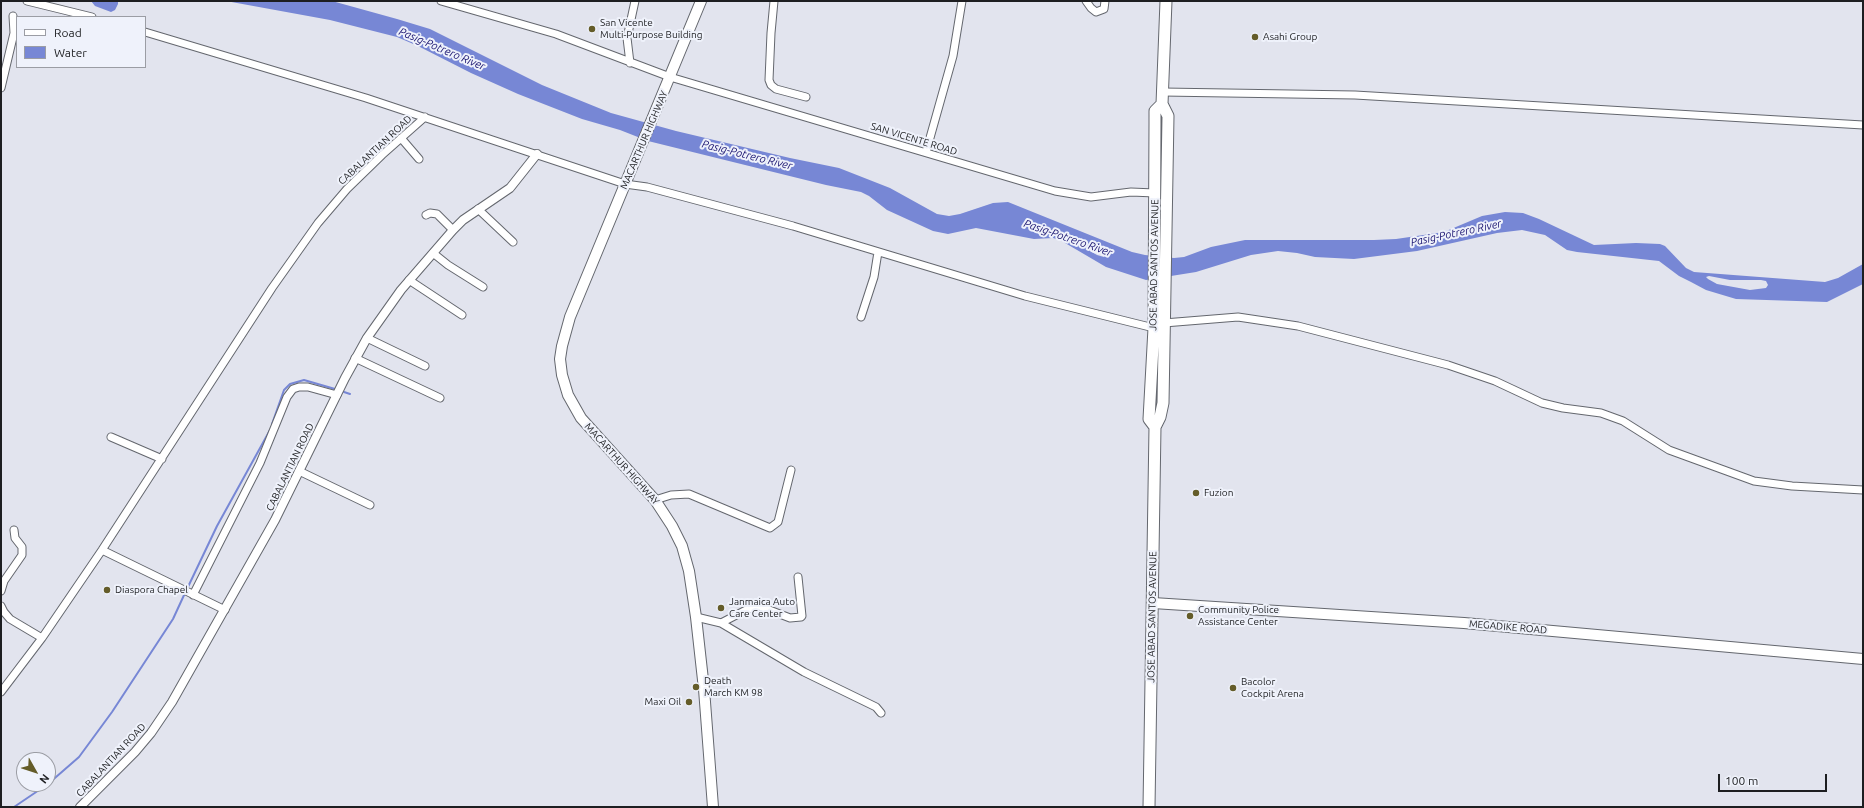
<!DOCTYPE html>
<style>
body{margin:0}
#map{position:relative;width:1864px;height:808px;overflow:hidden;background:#e2e4ee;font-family:Ubuntu,sans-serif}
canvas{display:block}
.frame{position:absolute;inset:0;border:2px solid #1d1e21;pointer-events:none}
.legend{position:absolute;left:16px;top:16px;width:130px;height:52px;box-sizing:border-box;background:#eff2fb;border:1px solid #9b9da4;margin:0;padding:5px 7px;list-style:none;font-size:12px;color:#1d1e21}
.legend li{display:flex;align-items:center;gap:8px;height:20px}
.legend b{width:20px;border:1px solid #9b9da4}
.north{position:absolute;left:16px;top:752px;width:40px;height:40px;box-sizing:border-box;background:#eff2fb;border:1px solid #9b9da4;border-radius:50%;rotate:129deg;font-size:11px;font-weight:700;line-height:16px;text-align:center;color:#1d1e21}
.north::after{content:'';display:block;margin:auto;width:14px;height:18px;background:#645c29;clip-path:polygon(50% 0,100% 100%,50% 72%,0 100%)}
.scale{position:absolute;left:1718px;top:774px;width:109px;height:18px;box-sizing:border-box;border:2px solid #1d1e21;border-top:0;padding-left:5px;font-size:12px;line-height:14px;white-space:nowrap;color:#1d1e21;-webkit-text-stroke:3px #eff2fb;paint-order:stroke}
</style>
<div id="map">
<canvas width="1864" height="808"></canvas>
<div class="frame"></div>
<ul class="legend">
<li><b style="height:5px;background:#fff"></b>Road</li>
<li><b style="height:11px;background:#7787d5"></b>Water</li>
</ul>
<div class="north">N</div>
<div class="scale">100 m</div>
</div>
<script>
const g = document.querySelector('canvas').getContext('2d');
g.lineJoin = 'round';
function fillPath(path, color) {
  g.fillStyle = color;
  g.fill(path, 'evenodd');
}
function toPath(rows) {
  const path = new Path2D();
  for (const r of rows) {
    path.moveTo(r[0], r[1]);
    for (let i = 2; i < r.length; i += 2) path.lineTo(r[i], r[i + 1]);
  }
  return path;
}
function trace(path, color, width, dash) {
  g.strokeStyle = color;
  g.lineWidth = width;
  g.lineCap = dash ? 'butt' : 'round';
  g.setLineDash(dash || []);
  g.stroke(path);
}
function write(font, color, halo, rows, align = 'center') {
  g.font = font + ' Ubuntu,sans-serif';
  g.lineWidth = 4;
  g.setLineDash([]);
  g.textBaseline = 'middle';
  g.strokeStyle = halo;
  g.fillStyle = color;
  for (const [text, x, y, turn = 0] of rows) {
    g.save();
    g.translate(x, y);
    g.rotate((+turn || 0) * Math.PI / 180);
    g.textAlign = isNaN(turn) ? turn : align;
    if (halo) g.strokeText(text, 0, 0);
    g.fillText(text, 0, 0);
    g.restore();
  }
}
fillPath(toPath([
 [91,1,118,1,118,4,115,10,111,12,95,6],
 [226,1,332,1,397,19,430,29,542,85,611,113,676,131,790,158,839,168,890,188,937,214,949,216,960,214,993,203,1008,202,1132,252,1145,255,1174,258,1184,257,1211,247,1245,240,1374,240,1396,239,1444,232,1482,216,1505,212,1523,213,1539,219,1594,245,1636,243,1660,244,1665,246,1686,268,1694,272,1825,282,1838,278,1863,264,1863,284,1827,302,1736,299,1706,290,1691,282,1679,276,1659,261,1577,252,1567,250,1545,235,1522,230,1497,233,1417,251,1354,259,1315,257,1297,253,1278,251,1251,255,1196,272,1146,280,1106,267,1060,240,1053,238,1034,239,976,228,948,234,933,231,887,210,869,196,861,192,826,185,648,141,620,130,582,119,518,94,471,73,418,46,397,37,330,20],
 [1090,248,1101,251,1105,255,1104,257,1097,255,1090,251],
 [1709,276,1730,280,1761,280,1766,281,1768,285,1766,288,1750,290,1717,284,1708,279,1706,277]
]), '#7787d5');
trace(toPath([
 [344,392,350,394],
 [272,424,284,390,290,384,304,380,335,389],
 [187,589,217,526,270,430],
 [48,784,79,757,112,712,173,619,185,593],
 [14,807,48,784]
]), '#7787d5', 2);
const minor = toPath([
 [27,1,92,17],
 [441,1,556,34,670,77,1055,191,1091,197,1131,192,1155,193],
 [774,1,771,33,769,80,771,85,776,89,806,97],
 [1086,1,1091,8,1096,12,1104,9,1105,1],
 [145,32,366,98,625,184,647,187,793,226,1025,296,1154,328],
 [630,63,627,38,635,1],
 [1,88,14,33,13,16],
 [1163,92,1355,95,1863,125],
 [401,138,419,159],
 [926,152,953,56,962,1],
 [478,209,513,242],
 [426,215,430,213,437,214,453,230],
 [433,253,448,265,483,287],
 [409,280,462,315],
 [861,317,874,277,878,252],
 [1164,323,1238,317,1298,326,1448,365,1495,381,1542,403,1563,408,1601,413,1623,421,1669,450,1754,481,1792,486,1863,490],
 [367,338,425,366],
 [355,358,440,398],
 [111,437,162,459],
 [299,471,370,505],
 [655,500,671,495,689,494,770,528,778,522,791,470],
 [102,550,225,610],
 [1,591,4,581,22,555,22,547,15,538,14,530],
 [193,595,260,463,287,397,293,389,299,387,308,387,337,395],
 [1,606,4,612,10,619,42,638],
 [696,617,721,623,804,672,876,707,881,713],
 [721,623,746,610,759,606,790,618,801,617,802,616,798,577],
 [1,692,42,638,102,550,272,288,318,223,347,189,382,155,425,117]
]);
const tertiary = toPath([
 [80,807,135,752,151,733,172,702,275,520,345,378,367,338,401,290,453,230,463,220,510,188,537,154]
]);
const secondary = toPath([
 [701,1,570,317,562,346,560,359,562,375,568,395,581,418,655,500,672,526,682,546,689,571,696,617,704,689,713,807],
 [1153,603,1464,623,1863,659]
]);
const trunk = toPath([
 [1155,427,1149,419,1154,328,1155,123,1155,111,1162,104],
 [1149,807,1155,427,1160,417,1163,403,1168,116,1162,104,1166,1]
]);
trace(minor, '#64676e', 9);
trace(tertiary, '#64676e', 10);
trace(secondary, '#64676e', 12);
trace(trunk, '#64676e', 13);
trace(minor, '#fff', 7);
trace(tertiary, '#fff', 8);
trace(secondary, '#fff', 10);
trace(trunk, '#fff', 11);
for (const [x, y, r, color] of [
 [592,29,4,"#645c29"],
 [1255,37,4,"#645c29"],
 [1196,493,4,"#645c29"],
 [107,590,4,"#645c29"],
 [721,608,4,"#645c29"],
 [1190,616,4,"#645c29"],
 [696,687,4,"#645c29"],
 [1233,688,4,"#645c29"],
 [689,702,4,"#645c29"]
]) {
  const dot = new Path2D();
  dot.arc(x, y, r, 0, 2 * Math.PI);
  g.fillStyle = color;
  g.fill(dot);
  trace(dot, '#eff2fb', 1.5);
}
write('10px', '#1d1e21', '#eff2fb', [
 ["San Vicente",600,23],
 ["Multi-Purpose Building",600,35],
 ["Asahi Group",1263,37],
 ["Fuzion",1204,493],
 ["Diaspora Chapel",115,590],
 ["Janmaica Auto",729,602],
 ["Care Center",729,614],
 ["Community Police",1198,610],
 ["Assistance Center",1198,622],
 ["Death",704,681],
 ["March KM 98",704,693],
 ["Bacolor",1241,682],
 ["Cockpit Arena",1241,694],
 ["Maxi Oil",681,702,"right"]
], 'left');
write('10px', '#1d1e21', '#eff2fb', [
 ["SAN VICENTE ROAD",914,139,17],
 ["MACARTHUR HIGHWAY",644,140,-67],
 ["CABALANTIAN ROAD",375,150,-43],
 ["JOSE ABAD SANTOS AVENUE",1154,265,-89],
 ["MACARTHUR HIGHWAY",622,464,48],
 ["CABALANTIAN ROAD",290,467,-64],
 ["JOSE ABAD SANTOS AVENUE",1152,617,-89],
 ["MEGADIKE ROAD",1508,627,5],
 ["CABALANTIAN ROAD",111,760,-47]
]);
write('italic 11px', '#1b1571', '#eff2fb', [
 ["Pasig-Potrero River",442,49,23],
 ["Pasig-Potrero River",747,155,14],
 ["Pasig-Potrero River",1456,233,-12],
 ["Pasig-Potrero River",1068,238,19]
]);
</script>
